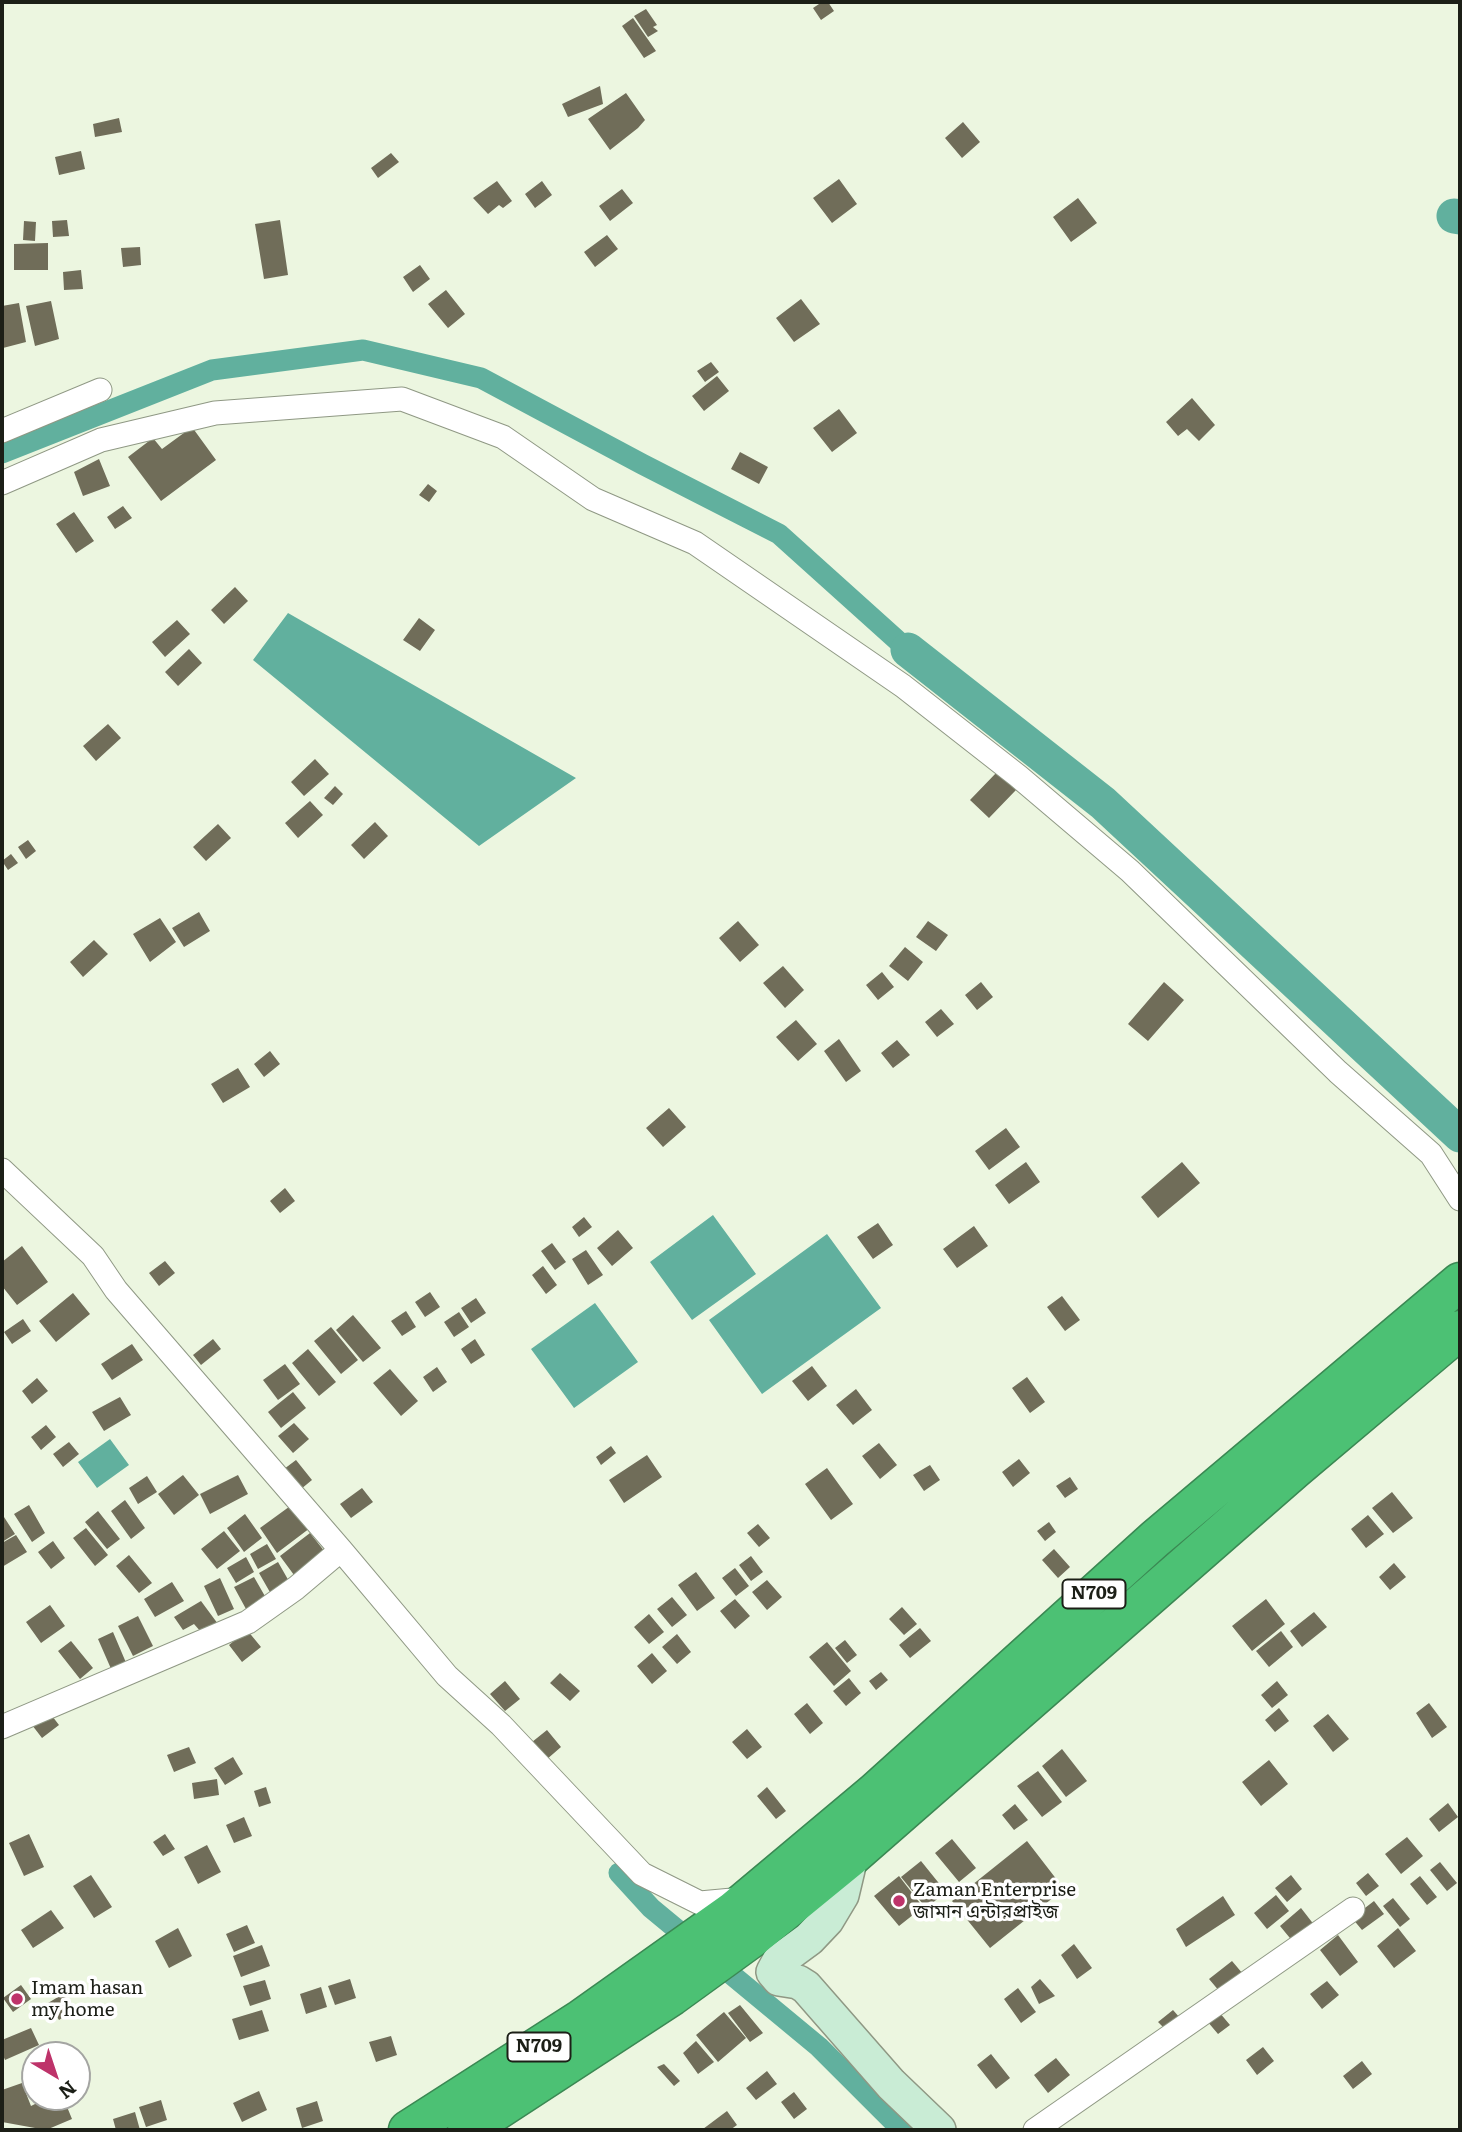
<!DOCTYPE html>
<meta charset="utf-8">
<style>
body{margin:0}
#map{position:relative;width:1462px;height:2132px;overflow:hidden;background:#ecf6e0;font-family:Literata,serif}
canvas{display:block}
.frame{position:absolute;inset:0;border:4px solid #1c1f17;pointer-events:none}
.north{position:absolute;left:21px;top:2041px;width:70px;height:70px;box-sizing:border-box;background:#fff;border:2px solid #a4a5a2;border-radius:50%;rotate:141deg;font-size:19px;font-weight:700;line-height:28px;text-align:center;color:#1c1f17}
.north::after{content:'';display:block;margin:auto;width:24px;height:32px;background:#be336a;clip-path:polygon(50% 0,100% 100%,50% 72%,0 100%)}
</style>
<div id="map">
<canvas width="1462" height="2132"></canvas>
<div class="frame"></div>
<div class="north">N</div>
</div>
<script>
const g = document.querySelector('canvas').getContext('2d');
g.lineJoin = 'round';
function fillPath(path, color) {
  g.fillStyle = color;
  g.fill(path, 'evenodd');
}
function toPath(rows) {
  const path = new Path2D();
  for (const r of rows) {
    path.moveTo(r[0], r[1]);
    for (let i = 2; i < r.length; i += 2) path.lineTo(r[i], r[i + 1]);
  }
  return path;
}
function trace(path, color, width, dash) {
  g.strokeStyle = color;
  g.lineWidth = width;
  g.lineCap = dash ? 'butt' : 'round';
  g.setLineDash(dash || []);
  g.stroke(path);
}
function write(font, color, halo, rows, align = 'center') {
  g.font = font + ' Literata,"Noto Sans Bengali",serif';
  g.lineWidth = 7;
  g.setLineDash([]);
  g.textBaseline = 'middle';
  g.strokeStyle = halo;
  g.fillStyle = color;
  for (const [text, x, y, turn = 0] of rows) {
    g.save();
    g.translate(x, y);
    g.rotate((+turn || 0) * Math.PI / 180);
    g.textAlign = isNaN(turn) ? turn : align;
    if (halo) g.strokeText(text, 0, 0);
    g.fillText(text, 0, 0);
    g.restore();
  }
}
fillPath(toPath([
 [288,613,576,778,479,846,253,660],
 [713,1215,756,1274,692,1320,650,1262],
 [827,1234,881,1308,762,1394,709,1320],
 [595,1303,638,1362,574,1408,531,1349],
 [110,1439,129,1465,97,1488,78,1462]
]), '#61b09e');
trace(toPath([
 [2,453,212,370,363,350,481,378,642,464,779,534,908,650],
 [619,1873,651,1908,819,2047,902,2130]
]), '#61b09e', 21);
trace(toPath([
 [1454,216,1460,217],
 [908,650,1103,803,1460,1135]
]), '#61b09e', 35);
fillPath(toPath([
 [822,2,828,2,834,11,821,20,813,8],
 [646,9,657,25,653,27,658,31,648,37,634,16],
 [633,18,656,51,644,58,622,26],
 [600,86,603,104,568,117,562,104],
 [626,93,645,120,638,128,610,150,588,119],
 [119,118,122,132,95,137,93,124],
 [963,122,980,142,962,158,945,138],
 [81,151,85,169,59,175,55,157],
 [391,153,399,162,378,178,371,168],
 [839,179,857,204,832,223,813,198],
 [497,181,512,201,503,208,499,205,488,214,473,198],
 [542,181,552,195,535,208,525,194],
 [622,189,633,203,610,221,599,206],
 [1078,198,1097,223,1071,242,1053,217],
 [67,220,69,236,53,237,52,221],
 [280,220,288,275,264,279,255,224],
 [24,221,36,222,35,241,23,240],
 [607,235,618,249,595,267,584,252],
 [48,243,48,270,14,270,14,244],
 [140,247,141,265,123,267,121,248],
 [420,265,430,279,413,292,403,277],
 [81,270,83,289,64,290,63,272],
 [446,290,465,314,448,328,428,304],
 [801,299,820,324,794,342,776,318],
 [51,301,59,339,35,346,26,306],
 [19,303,26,342,3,348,2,306],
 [711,362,719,372,705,382,697,371],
 [717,376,729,391,704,411,692,396],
 [1192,398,1215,425,1199,441,1187,429,1178,436,1166,422],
 [839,409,857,433,832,452,813,428],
 [192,427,216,460,161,501,128,457,153,438,162,449],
 [740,452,768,467,759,484,731,469],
 [99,459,110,486,83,496,74,472],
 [428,484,437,491,429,502,419,495],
 [123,506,132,518,115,529,107,517],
 [74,512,94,541,76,553,56,524],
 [235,587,248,601,224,624,211,610],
 [419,618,435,630,420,651,403,640],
 [177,620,190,634,165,657,152,642],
 [189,649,202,663,178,686,165,672],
 [108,724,121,738,96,761,83,746],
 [315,759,329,774,304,796,291,782],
 [997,772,1016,790,989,818,970,800],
 [335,786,343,794,333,805,324,798],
 [310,801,323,815,298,838,285,823],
 [375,822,388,836,364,859,351,845],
 [218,824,231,838,206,861,193,847],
 [28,840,36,851,26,859,18,847],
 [11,854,18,863,8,870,2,861],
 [199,912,210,931,184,947,172,928],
 [160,918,176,942,150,962,133,934],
 [738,921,759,945,740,962,719,938],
 [928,921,948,935,936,951,916,937],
 [94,940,108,954,83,977,70,962],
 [905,947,923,962,908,981,889,966],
 [783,966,804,990,785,1008,763,983],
 [882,972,894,987,878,1000,866,985],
 [981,982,993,997,977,1010,965,995],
 [1164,982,1184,1000,1148,1041,1128,1024],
 [941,1009,954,1024,937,1037,925,1022],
 [796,1020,817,1044,798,1061,776,1037],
 [839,1039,861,1071,846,1082,824,1051],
 [897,1040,910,1055,893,1068,881,1053],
 [270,1051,280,1064,264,1077,254,1064],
 [238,1068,250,1087,223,1103,211,1084],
 [669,1108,686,1127,663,1147,646,1128],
 [1006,1128,1020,1147,989,1170,975,1151],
 [1026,1162,1040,1182,1009,1204,995,1185],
 [1182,1162,1200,1183,1158,1218,1141,1197],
 [285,1188,295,1201,280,1213,270,1201],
 [584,1217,592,1227,579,1237,572,1227],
 [878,1223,893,1245,873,1259,857,1237],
 [974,1226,988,1246,957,1268,943,1249],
 [618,1230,633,1248,612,1266,597,1248],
 [552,1243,566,1262,555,1270,541,1251],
 [22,1246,48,1282,17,1305,2,1286,2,1262],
 [586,1250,603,1275,588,1285,572,1259],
 [165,1261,175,1273,159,1286,149,1273],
 [543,1266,557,1285,546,1294,532,1275],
 [430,1292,440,1307,425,1317,415,1302],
 [73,1293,90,1314,56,1342,39,1321],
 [1062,1296,1080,1320,1065,1331,1047,1307],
 [476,1298,486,1313,471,1323,461,1308],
 [406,1311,416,1327,402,1336,391,1321],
 [459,1312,469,1327,454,1337,444,1322],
 [353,1315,381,1348,363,1362,336,1330],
 [23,1319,31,1331,12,1344,4,1332],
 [331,1327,358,1360,341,1374,314,1341],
 [213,1339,221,1349,201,1365,193,1355],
 [475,1339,485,1355,471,1364,461,1349],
 [132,1344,143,1360,112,1380,101,1364],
 [308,1349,336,1382,319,1396,292,1363],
 [285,1364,300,1384,278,1400,263,1380],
 [812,1366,827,1386,808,1401,792,1381],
 [437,1367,447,1382,433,1392,423,1377],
 [390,1369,418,1401,401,1416,373,1383],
 [1027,1377,1045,1402,1030,1413,1012,1388],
 [37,1378,48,1391,32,1404,22,1391],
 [856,1389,872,1410,853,1425,836,1405],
 [293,1392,306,1408,281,1428,268,1412],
 [120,1397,131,1415,104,1431,92,1412],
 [294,1423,309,1439,293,1453,278,1436],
 [46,1425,56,1437,41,1450,31,1437],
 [69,1442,79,1454,63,1467,53,1454],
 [879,1443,897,1465,880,1479,862,1456],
 [611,1446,616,1453,601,1465,596,1457],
 [647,1455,662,1477,624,1503,609,1480],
 [1019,1459,1030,1473,1013,1487,1002,1472],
 [296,1460,312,1480,301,1489,284,1469],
 [930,1465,940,1480,924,1491,913,1475],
 [827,1468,853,1504,831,1520,805,1484],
 [183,1475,199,1495,174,1515,158,1494],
 [238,1475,248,1494,210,1514,200,1494],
 [147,1476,157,1492,138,1504,129,1488],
 [1070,1477,1078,1489,1065,1498,1056,1486],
 [362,1488,373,1502,351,1518,340,1504],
 [1392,1492,1413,1518,1393,1533,1372,1508],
 [125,1500,145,1528,131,1539,111,1511],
 [293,1504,310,1528,277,1553,260,1528],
 [29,1505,45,1533,32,1542,14,1514],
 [98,1511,120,1539,107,1549,85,1522],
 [245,1514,262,1538,244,1552,227,1528],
 [1368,1515,1384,1534,1366,1548,1351,1529],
 [4,1517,15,1534,2,1542,2,1518],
 [1049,1522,1056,1532,1045,1541,1037,1531],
 [758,1524,770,1538,759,1547,747,1533],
 [86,1528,108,1555,95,1566,73,1538],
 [224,1531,240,1551,217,1569,201,1549],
 [310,1533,325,1552,294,1575,280,1556],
 [16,1535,27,1552,2,1567,2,1543],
 [53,1541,65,1558,51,1569,38,1552],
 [267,1544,276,1559,258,1569,250,1554],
 [1054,1549,1070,1567,1058,1578,1042,1560],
 [129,1555,152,1583,139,1593,116,1566],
 [751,1556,763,1572,751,1581,739,1565],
 [246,1557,254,1572,236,1583,227,1568],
 [278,1562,290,1583,271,1594,259,1573],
 [1394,1563,1406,1577,1390,1590,1379,1577],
 [735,1568,749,1586,736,1596,722,1578],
 [696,1572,715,1598,697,1611,678,1585],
 [254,1577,266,1598,246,1609,234,1587],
 [220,1578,234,1609,218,1616,204,1586],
 [767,1580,782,1597,767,1610,752,1592],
 [172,1582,184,1601,155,1617,144,1599],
 [672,1597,687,1615,672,1627,657,1609],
 [735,1599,750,1616,735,1629,720,1611],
 [1266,1599,1285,1624,1252,1651,1232,1626],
 [201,1601,218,1624,201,1632,194,1624,183,1630,174,1617],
 [50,1605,65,1626,41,1643,26,1622],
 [902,1607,917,1624,904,1635,889,1619],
 [1314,1612,1327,1627,1302,1647,1290,1631],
 [649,1614,664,1632,649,1644,634,1627],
 [138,1616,153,1646,133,1656,118,1626],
 [920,1628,931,1641,910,1658,899,1645],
 [247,1630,261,1647,242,1662,229,1645],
 [1281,1631,1293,1647,1269,1667,1256,1651],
 [113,1632,127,1665,112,1671,98,1639],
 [677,1634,691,1652,677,1664,662,1647],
 [845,1640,857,1655,847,1663,835,1648],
 [71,1641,93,1668,80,1679,58,1651],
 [827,1642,851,1671,834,1686,809,1657],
 [652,1653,667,1671,652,1684,637,1666],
 [881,1672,888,1680,876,1690,869,1681],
 [560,1673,580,1691,570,1701,550,1683],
 [849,1678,861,1693,846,1706,833,1691],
 [505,1681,520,1699,505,1711,490,1694],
 [1277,1681,1288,1695,1272,1708,1261,1695],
 [807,1703,823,1723,810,1734,794,1714],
 [1429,1703,1447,1727,1432,1738,1416,1713],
 [1279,1708,1289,1721,1275,1732,1265,1720],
 [49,1712,59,1725,42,1738,32,1725],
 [1328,1714,1349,1739,1333,1752,1313,1726],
 [747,1729,762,1747,747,1759,732,1742],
 [547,1730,561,1747,546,1760,532,1742],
 [189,1747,196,1763,174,1772,167,1755],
 [1062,1749,1087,1781,1066,1797,1042,1766],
 [233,1757,243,1774,225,1785,214,1768],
 [1269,1760,1288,1784,1261,1806,1242,1782],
 [1038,1771,1062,1802,1042,1817,1017,1786],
 [217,1779,219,1795,194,1799,192,1783],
 [266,1787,271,1803,259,1807,254,1791],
 [767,1787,786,1811,776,1819,757,1796],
 [1448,1803,1458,1817,1439,1832,1429,1819],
 [1015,1804,1028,1820,1014,1830,1002,1815],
 [244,1817,252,1836,234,1843,226,1825],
 [29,1834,44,1867,24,1876,9,1843],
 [165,1834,175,1849,163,1856,153,1842],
 [1407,1837,1423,1856,1401,1874,1385,1854],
 [952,1839,976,1868,959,1882,935,1853],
 [1027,1841,1064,1889,990,1948,952,1901],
 [207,1845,221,1872,198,1884,184,1857],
 [921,1861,946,1892,926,1908,901,1877],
 [1440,1862,1457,1883,1447,1891,1430,1870],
 [1368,1873,1379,1886,1366,1896,1356,1883],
 [91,1875,112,1907,94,1918,73,1886],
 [1291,1875,1302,1889,1287,1902,1275,1888],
 [899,1876,923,1907,899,1926,874,1896],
 [1420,1876,1437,1897,1427,1905,1410,1884],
 [1276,1895,1289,1911,1267,1929,1254,1913],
 [1223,1896,1235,1915,1186,1947,1176,1929],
 [1393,1898,1410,1919,1400,1927,1383,1906],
 [1374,1901,1384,1914,1362,1930,1352,1918],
 [1301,1908,1315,1926,1294,1943,1280,1926],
 [51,1910,64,1928,33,1948,21,1930],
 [247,1925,255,1943,234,1952,226,1934],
 [178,1928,192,1956,169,1968,155,1941],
 [1398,1928,1416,1951,1394,1968,1377,1946],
 [1338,1935,1358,1962,1340,1976,1320,1950],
 [1074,1944,1092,1968,1077,1979,1061,1955],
 [262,1945,270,1966,241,1977,233,1956],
 [1232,1961,1243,1974,1220,1992,1209,1979],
 [350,1979,356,1998,335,2005,328,1986],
 [1040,1979,1055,1996,1039,2004,1031,1987],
 [265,1980,271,1999,250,2006,243,1986],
 [1327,1981,1339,1995,1322,2009,1310,1994],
 [21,1985,31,1999,13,2012,3,1998],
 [321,1987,327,2007,306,2014,300,1994],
 [1018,1988,1036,2012,1021,2023,1004,1999],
 [63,1994,74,2010,59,2020,48,2003],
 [740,2005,763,2033,750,2042,728,2013],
 [262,2010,269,2031,239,2040,232,2019],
 [1173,2010,1180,2018,1166,2030,1158,2022],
 [724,2012,746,2038,718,2062,696,2035],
 [1219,2012,1230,2025,1218,2034,1207,2021],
 [31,2028,39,2045,5,2060,2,2053,2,2040],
 [391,2036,397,2055,376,2062,369,2042],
 [696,2041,714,2062,698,2074,683,2053],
 [1263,2047,1274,2061,1257,2075,1246,2060],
 [991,2054,1010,2078,996,2089,977,2065],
 [1056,2058,1070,2075,1048,2093,1034,2075],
 [1362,2061,1372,2074,1353,2089,1343,2076],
 [664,2064,680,2081,674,2086,657,2067],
 [767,2071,777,2084,756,2100,746,2088],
 [22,2083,31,2106,49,2097,63,2097,72,2119,46,2130,2,2122,2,2090],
 [259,2091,267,2110,242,2122,233,2103],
 [794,2092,807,2109,794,2119,781,2102],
 [161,2100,167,2120,146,2127,139,2107],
 [317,2101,323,2121,302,2128,296,2108],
 [727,2111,737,2125,730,2130,704,2130,703,2129],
 [135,2112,140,2130,116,2130,113,2119]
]), '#706d59');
const street = toPath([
 [2,431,100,390],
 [2,483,101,440,215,413,402,399,503,437,593,499,695,543,903,686,1018,776,1130,871,1338,1072,1431,1154,1460,1199],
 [2,1170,93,1256,116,1290,341,1550,447,1676,501,1725,642,1874,700,1903,743,1899],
 [2,1727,248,1622,296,1588,341,1550],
 [1035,2130,1353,1909]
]);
const secondary = toPath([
 [851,1857,842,1895,827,1920,809,1939,779,1961,773,1972,779,1979,798,1982,806,1987,891,2084,939,2130]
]);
const highway = toPath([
 [408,2130,581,2019,733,1911,875,1792,1155,1539,1460,1282],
 [467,2130,672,1996,752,1938,851,1857,1295,1469,1460,1330]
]);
trace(street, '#8f9884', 25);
trace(secondary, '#8f9884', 36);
trace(highway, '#3b8853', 41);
trace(street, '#fff', 23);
trace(secondary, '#c9ecd5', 33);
trace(highway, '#4cc174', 38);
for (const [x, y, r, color] of [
 [899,1901,7,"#be336a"],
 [17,1999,7,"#be336a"]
]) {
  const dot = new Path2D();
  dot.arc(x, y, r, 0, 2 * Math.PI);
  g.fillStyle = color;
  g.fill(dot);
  trace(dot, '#fff', 2.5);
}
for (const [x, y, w] of [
 [1094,1594,63],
 [539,2047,63]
]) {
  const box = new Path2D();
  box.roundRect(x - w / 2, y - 14.5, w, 29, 5);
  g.fillStyle = '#fff';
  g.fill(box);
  trace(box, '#1c1f17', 2);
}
write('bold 18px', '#1c1f17', null, [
 ["N709",1094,1594],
 ["N709",539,2047]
]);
write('19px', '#1c1f17', '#fff', [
 ["Zaman Enterprise",913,1890],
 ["জামান এন্টারপ্রাইজ",913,1912],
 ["Imam hasan",31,1988],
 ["my home",31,2010]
], 'left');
</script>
